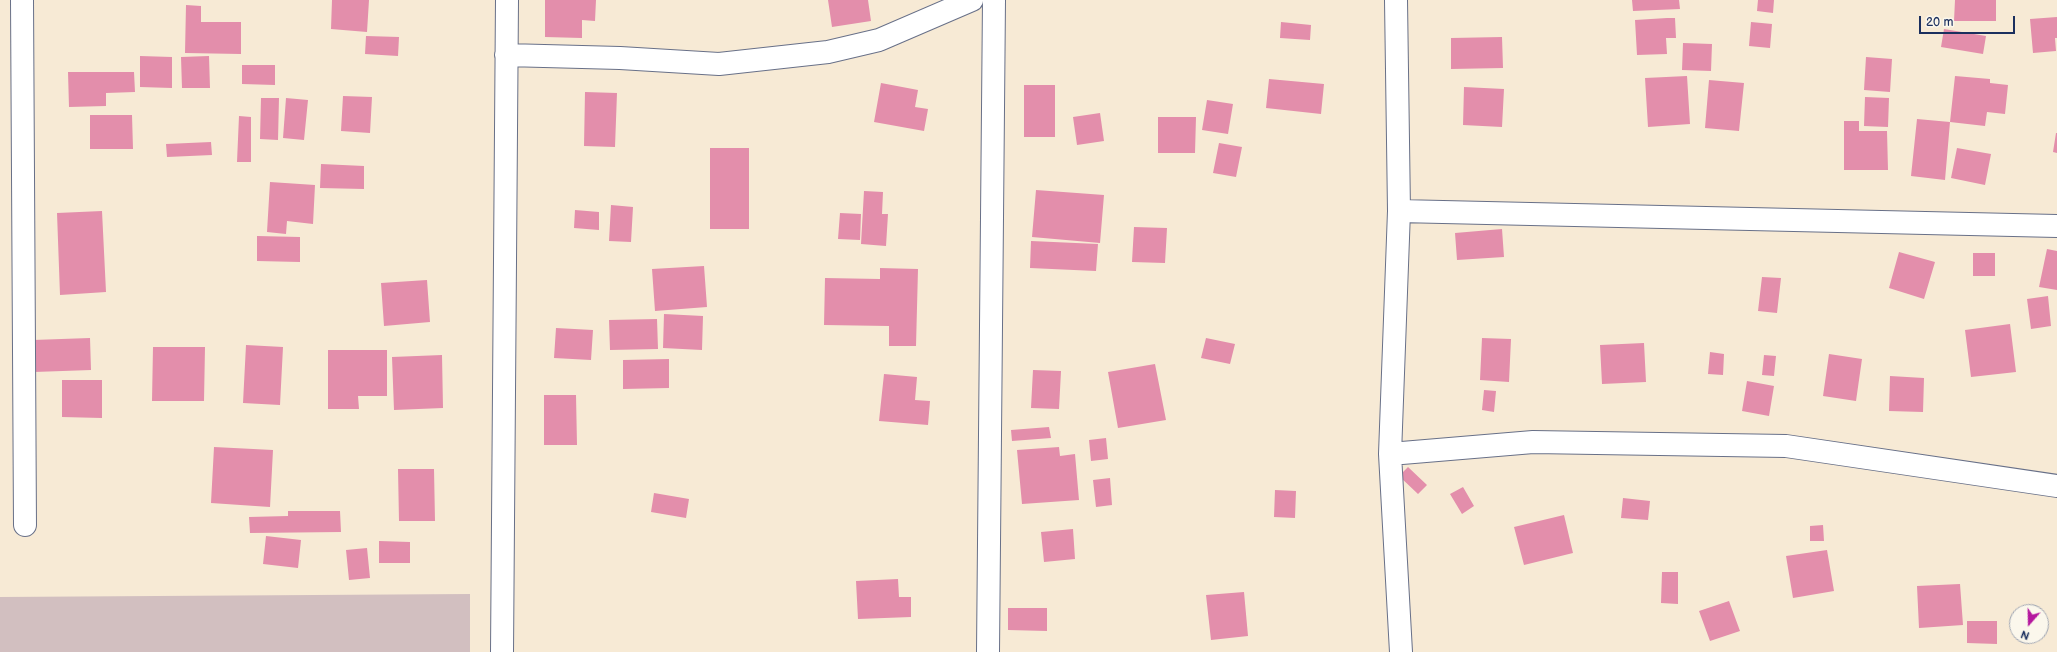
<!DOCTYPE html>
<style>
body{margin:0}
#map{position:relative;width:2057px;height:652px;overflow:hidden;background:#f7ead5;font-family:"Balsamiq Sans",sans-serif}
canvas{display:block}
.north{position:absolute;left:2009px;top:604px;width:40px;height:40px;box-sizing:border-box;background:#fbf7ec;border:1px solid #a1a7b3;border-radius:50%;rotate:200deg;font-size:11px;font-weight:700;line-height:16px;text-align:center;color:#1b2f5e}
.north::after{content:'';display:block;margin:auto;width:14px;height:18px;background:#b5179e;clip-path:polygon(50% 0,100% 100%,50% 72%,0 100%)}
.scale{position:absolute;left:1919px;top:16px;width:96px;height:18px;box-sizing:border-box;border:2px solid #1b2f5e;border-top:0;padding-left:5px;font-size:12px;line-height:14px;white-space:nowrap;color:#1b2f5e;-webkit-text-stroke:3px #fbf7ec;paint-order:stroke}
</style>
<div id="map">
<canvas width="2057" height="652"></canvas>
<div class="north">N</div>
<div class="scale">20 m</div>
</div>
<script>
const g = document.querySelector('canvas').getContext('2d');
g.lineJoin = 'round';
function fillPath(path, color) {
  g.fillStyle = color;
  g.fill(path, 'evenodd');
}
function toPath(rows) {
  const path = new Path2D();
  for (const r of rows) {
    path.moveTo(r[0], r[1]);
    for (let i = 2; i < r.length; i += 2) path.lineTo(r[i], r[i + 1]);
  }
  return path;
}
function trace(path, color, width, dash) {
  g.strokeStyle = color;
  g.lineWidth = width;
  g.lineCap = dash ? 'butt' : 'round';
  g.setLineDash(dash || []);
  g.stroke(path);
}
fillPath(toPath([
 [470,594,470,652,0,652,0,597]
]), '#d2bfc0');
fillPath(toPath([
 [332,0,369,0,367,32,331,29],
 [545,0,596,0,595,21,582,20,582,38,545,37],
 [828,0,868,0,871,21,832,27],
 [1632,0,1679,0,1680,9,1633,11],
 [1758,0,1774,0,1773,13,1757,11],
 [1955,0,1996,0,1996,21,1954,21],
 [186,5,201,6,201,22,241,22,241,54,185,53],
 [2057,17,2057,38,2055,38,2056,51,2033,53,2030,19],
 [1667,18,1675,18,1676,38,1666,38,1667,54,1637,55,1635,20],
 [1281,22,1311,25,1310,40,1280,38],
 [1751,22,1772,24,1770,48,1749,46],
 [1944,29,1986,36,1983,54,1941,47],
 [366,36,399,37,398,56,365,54],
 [1502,37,1503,68,1451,69,1451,38],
 [1683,43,1712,44,1711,71,1682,70],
 [140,56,172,57,172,88,140,87],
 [209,56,210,88,182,88,181,57],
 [1866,57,1892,59,1890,92,1864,90],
 [242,65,275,65,275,85,242,84],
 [68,72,134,72,135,92,106,93,106,106,69,107],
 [1687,76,1690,124,1648,127,1645,78],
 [1955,76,1990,79,1990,83,2008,85,2005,114,1987,112,1985,126,1950,122],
 [1269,79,1324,84,1321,114,1266,108],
 [1709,80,1744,83,1739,131,1705,128],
 [881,83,918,90,915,107,928,109,924,131,874,122],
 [1024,85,1055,85,1055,137,1024,137],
 [1464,87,1504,89,1502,127,1463,125],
 [585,92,617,93,615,147,584,146],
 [343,96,372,97,370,133,341,131],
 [1865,97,1889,98,1888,127,1864,126],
 [261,98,279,98,278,140,260,139],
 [286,98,308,100,304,140,283,138],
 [1207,100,1233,104,1228,134,1202,130],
 [1100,113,1104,141,1077,145,1073,117],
 [90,115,132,115,133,149,90,149],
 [239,116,251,117,251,162,237,162],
 [1158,117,1196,117,1195,153,1158,153],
 [1917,119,1950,122,1945,180,1911,176],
 [1844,121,1859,121,1859,131,1887,131,1888,170,1844,170],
 [2056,133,2057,133,2057,153,2053,152],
 [211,142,212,155,167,157,166,144],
 [1219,143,1242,147,1236,177,1213,173],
 [710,148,749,148,749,229,710,229],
 [1957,148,1991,154,1985,185,1951,178],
 [321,164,364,166,364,189,320,188],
 [270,182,315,185,313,224,287,221,286,234,267,232],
 [1036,190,1104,195,1100,243,1032,237],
 [864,191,883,192,882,214,888,214,886,246,861,244],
 [611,205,633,207,631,242,609,241],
 [575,210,599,212,599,230,574,228],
 [102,211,106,292,60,295,57,213],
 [840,213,861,214,860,240,838,239],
 [1134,227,1167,228,1165,263,1132,262],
 [1502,229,1504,257,1457,260,1455,233],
 [257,236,300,237,300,262,257,261],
 [1031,241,1098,244,1096,271,1030,268],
 [2047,249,2057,251,2057,290,2039,287],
 [1899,252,1935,262,1924,299,1889,288],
 [1973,253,1995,253,1995,276,1973,276],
 [704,266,707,307,655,311,652,269],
 [880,268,918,269,916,346,889,346,889,326,824,325,825,278,880,279],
 [1762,277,1781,278,1777,313,1758,311],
 [427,280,430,322,384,326,381,283],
 [2048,296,2051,326,2031,329,2027,299],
 [664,314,703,316,702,350,663,348],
 [657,319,658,349,610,350,609,320],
 [2010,324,2016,372,1971,377,1965,330],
 [556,328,593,330,591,360,554,358],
 [90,338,91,370,34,372,33,340],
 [1206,338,1235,344,1230,364,1201,358],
 [1482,338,1511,339,1509,382,1480,380],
 [1644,343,1646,382,1602,384,1600,345],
 [246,345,283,347,280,405,243,403],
 [153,347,205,347,204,401,152,401],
 [328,350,387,350,387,396,358,396,359,409,328,409],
 [1710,352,1724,354,1723,375,1708,374],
 [1829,354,1862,359,1856,401,1823,396],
 [442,355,443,408,394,410,392,357],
 [1764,355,1776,356,1774,376,1762,375],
 [669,359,669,388,623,389,623,360],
 [1155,364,1166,420,1118,428,1108,372],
 [1033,370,1061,371,1059,409,1031,408],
 [884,374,917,377,915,400,930,401,928,425,879,421],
 [1890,376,1924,378,1923,412,1889,411],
 [62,380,102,380,102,418,62,417],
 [1747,381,1774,386,1769,416,1742,411],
 [1484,390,1496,391,1494,412,1482,410],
 [544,395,576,395,577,445,544,445],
 [1049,427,1051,438,1012,441,1011,430],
 [1106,438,1108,459,1091,461,1089,440],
 [214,447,273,450,270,507,211,503],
 [1059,447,1060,456,1075,454,1079,500,1022,504,1017,450],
 [1408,467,1427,485,1418,494,1399,476],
 [398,469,434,469,435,521,399,521],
 [1110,478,1112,505,1096,507,1093,480],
 [1463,487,1474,506,1462,514,1450,494],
 [1275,490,1296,491,1295,518,1274,517],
 [654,493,689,499,686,518,651,512],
 [1623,498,1650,501,1648,520,1621,518],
 [288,511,340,511,341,532,250,533,249,517,288,516],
 [1564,515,1573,553,1524,565,1514,527],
 [1823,525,1824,541,1810,541,1810,526],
 [1073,529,1075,559,1044,562,1041,532],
 [266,536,301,540,298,568,263,564],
 [379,541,410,542,410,563,379,563],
 [367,548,370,578,349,580,346,550],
 [1827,550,1834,591,1793,598,1786,556],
 [1662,572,1678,572,1678,604,1661,603],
 [898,579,899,597,911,597,911,617,858,619,856,581],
 [1960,584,1963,625,1919,628,1917,586],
 [1244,592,1248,636,1211,640,1206,595],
 [1729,601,1740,631,1710,641,1699,611],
 [1008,608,1047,608,1047,631,1008,630],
 [1967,621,1997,621,1997,644,1967,643]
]), '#e38eab');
const street = toPath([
 [22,0,25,525],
 [1396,0,1399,211,1390,454,1401,652],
 [506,55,620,58,719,64,828,52,879,40,972,0],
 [1399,211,2057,226],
 [1390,454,1533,442,1786,446,2057,486],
 [502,652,507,0],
 [988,652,994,0]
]);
trace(street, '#687088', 24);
trace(street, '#fff', 22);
</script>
